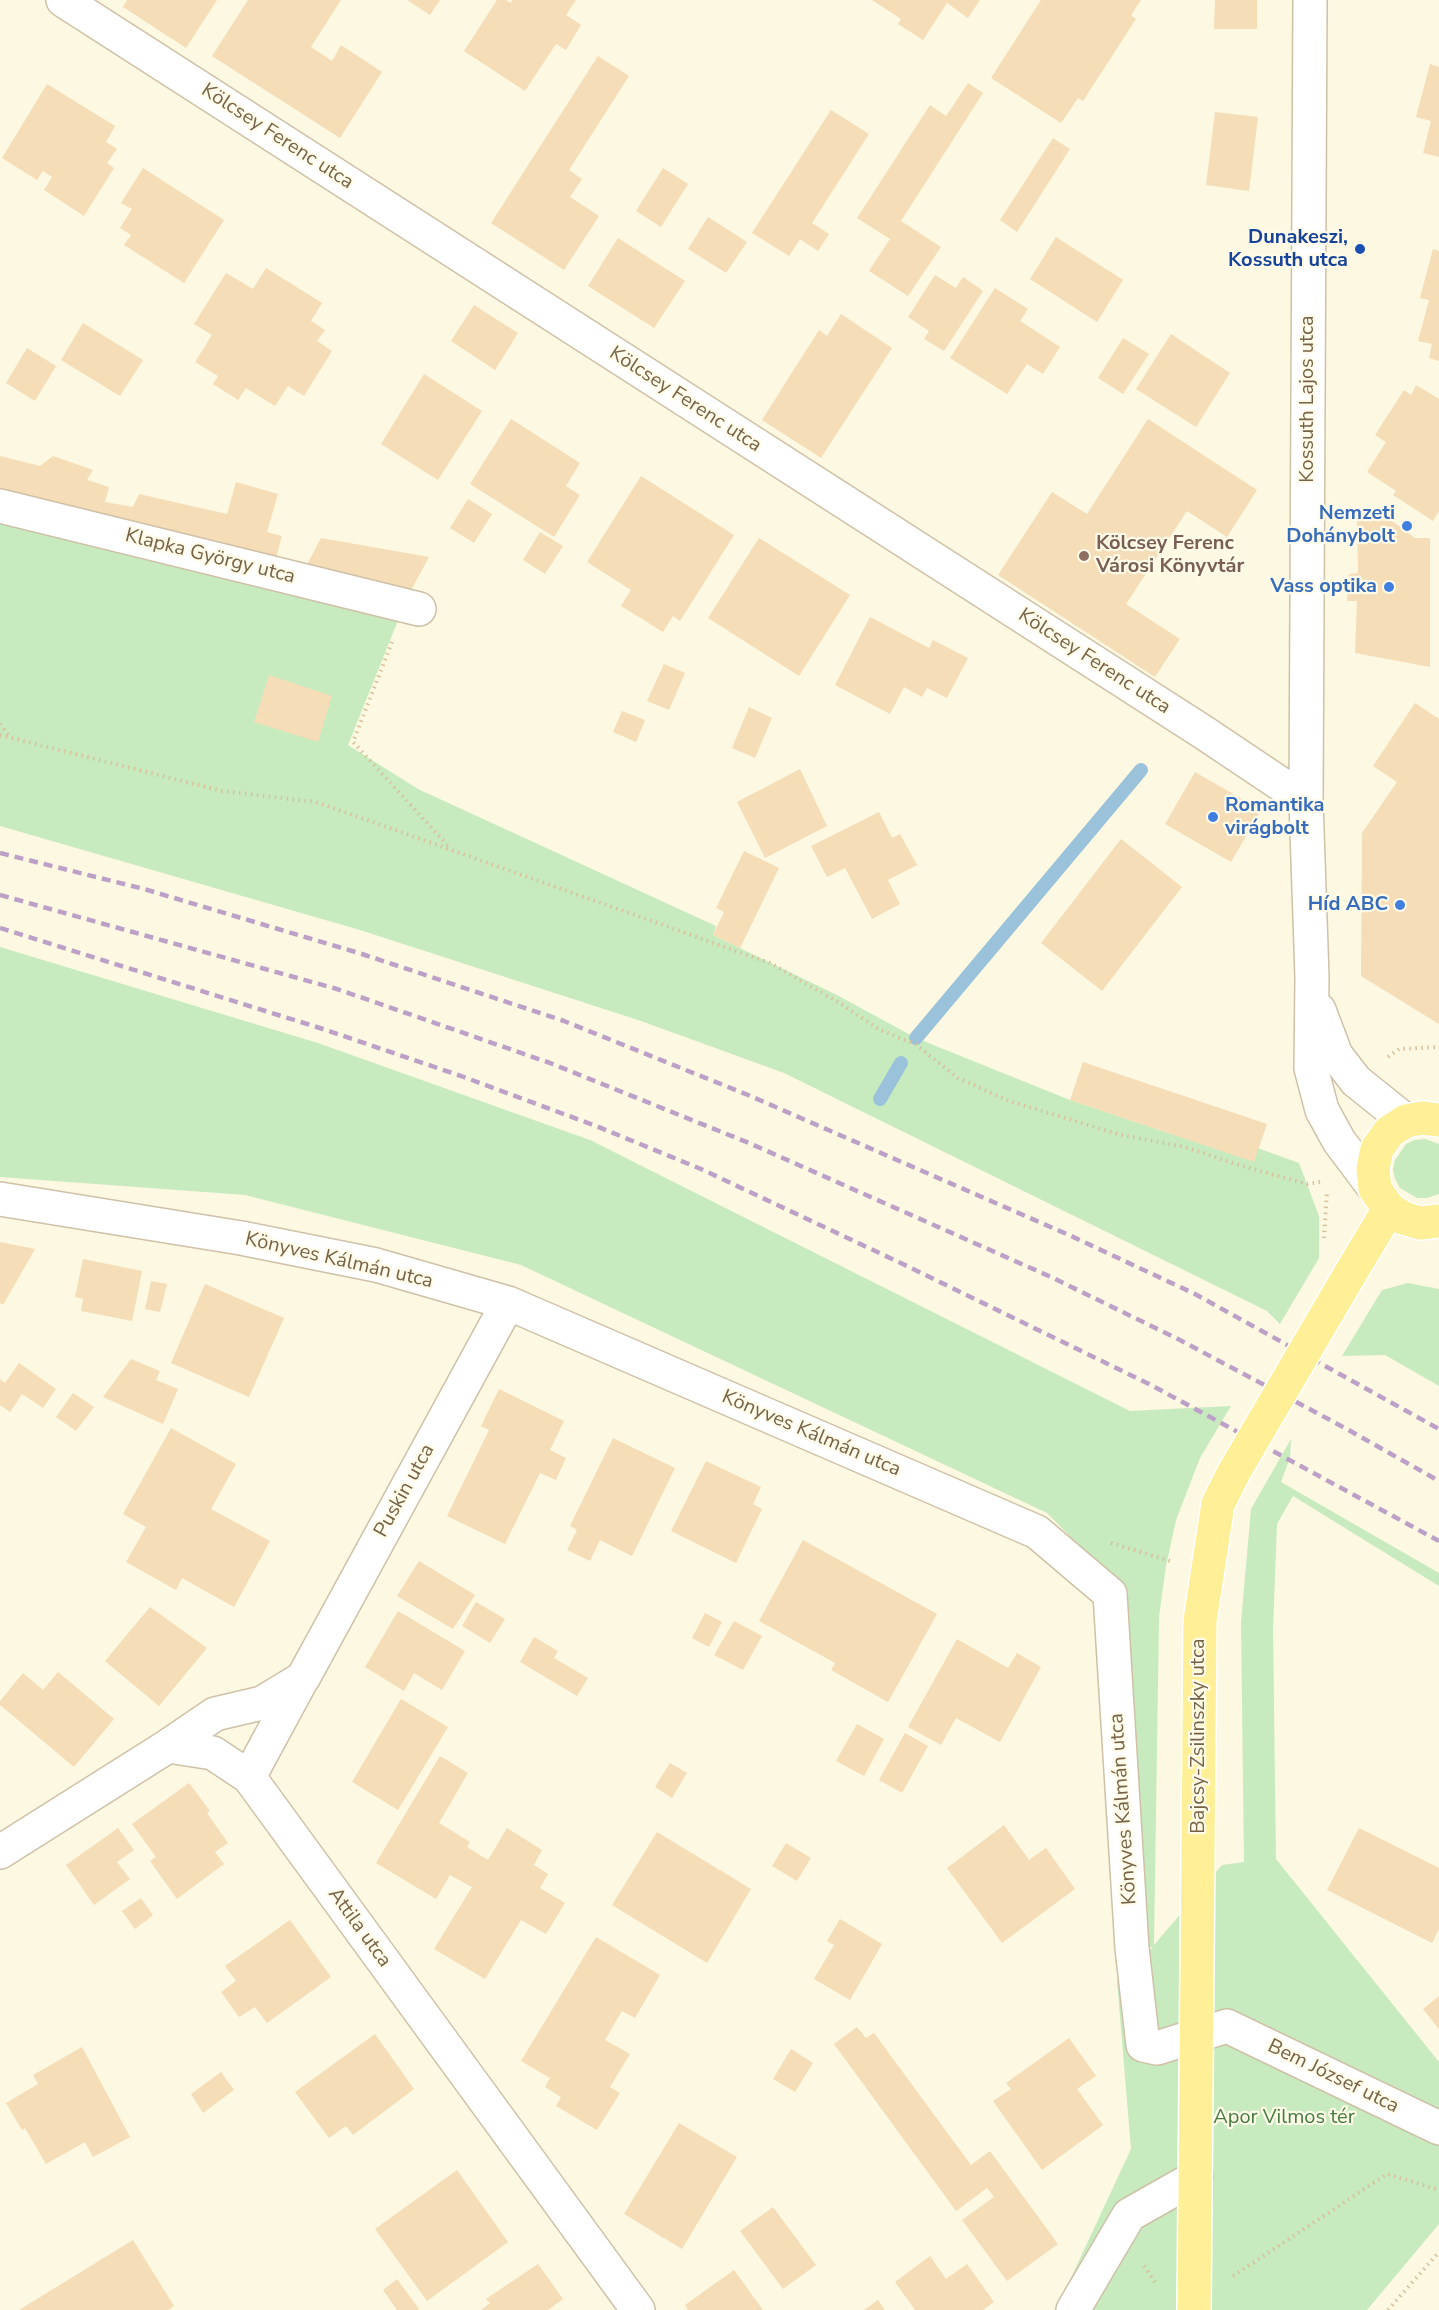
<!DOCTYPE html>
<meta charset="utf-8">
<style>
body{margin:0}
canvas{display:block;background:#fdf8e1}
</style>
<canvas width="1439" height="2310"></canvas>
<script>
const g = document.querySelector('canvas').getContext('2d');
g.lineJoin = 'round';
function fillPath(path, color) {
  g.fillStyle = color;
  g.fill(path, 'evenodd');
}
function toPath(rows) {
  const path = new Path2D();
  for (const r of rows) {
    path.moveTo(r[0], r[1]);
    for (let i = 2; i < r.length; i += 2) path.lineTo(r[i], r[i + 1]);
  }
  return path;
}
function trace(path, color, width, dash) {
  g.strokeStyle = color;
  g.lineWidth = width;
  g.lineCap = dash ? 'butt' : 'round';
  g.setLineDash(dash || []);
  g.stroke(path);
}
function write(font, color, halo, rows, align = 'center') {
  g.font = font + ' "Nunito Sans",sans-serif';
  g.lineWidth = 4.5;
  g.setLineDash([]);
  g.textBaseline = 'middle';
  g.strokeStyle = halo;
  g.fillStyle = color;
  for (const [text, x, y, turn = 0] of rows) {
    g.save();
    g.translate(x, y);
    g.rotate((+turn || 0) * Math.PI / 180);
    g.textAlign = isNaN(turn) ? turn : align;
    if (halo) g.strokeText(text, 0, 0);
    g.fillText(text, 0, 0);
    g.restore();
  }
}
fillPath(toPath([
 [0,516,401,613,348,745,418,789,716,926,713,935,837,995,916,1038,1070,1100,1168,1133,1252,1146,1299,1163,1319,1216,1319,1258,1280,1324,1267,1311,784,1073,641,1021,360,930,0,826],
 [0,947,318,1043,590,1140,1130,1411,1231,1406,1200,1458,1176,1520,1166,1566,1159,1617,1154,1945,1222,1865,1244,1862,1241,1622,1251,1509,1291,1439,1290,1458,1281,1482,1439,1573,1439,1586,1293,1496,1277,1524,1273,1628,1276,1859,1439,2062,1439,2224,1367,2310,1056,2310,1131,2149,1117,1981,1153,1947,1149,1947,1145,1943,1120,1587,1047,1513,521,1265,245,1195,0,1177],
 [1425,1139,1439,1144,1439,1194,1427,1198,1417,1198,1400,1188,1395,1179,1393,1169,1395,1160,1406,1144,1415,1140],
 [1408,1283,1439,1289,1439,1386,1385,1355,1342,1356,1382,1290]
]), '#c7ebbf');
trace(toPath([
 [916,1038,1141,770],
 [880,1099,901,1063]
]), '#9ac2da', 14);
fillPath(toPath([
 [127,0,217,0,186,48,123,7],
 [248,0,341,0,311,47,332,61,341,45,382,72,340,138,212,56],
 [407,0,440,0,430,15],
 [497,0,506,0,511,3,512,0,576,0,566,15,581,25,566,50,556,44,525,91,464,51],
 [872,0,980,0,968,18,947,3,923,40,898,24,901,19],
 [1041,0,1141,0,1131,15,1136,19,1083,101,1078,98,1061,123,991,78],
 [1215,0,1257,0,1257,29,1214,29],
 [598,56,629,76,569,170,582,179,570,197,599,216,564,270,491,223],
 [1430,64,1439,67,1439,157,1423,153,1431,121,1416,117],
 [968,83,983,93,901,221,941,247,908,296,869,271,890,239,857,218,930,105,946,116],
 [47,84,115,126,106,142,117,149,107,163,114,168,84,216,44,190,52,177,43,171,37,180,2,158],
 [831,110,869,134,812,223,829,234,818,251,800,239,789,256,752,233],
 [1215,112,1258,117,1249,191,1206,185],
 [1053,138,1070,149,1017,232,1000,220],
 [143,168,224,220,184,283,124,245,131,235,120,228,132,209,121,203],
 [663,168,688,184,661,227,636,211],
 [708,217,747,242,726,273,688,249],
 [1056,237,1123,280,1097,322,1030,279],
 [618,238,685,281,654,328,588,286],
 [1433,249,1439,251,1439,361,1429,358,1432,344,1418,341,1429,300,1420,298],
 [266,268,322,303,311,321,325,330,317,341,332,351,304,396,288,386,275,406,246,388,238,400,213,384,218,376,195,362,212,335,194,324,226,273,253,289],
 [935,275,956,288,963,277,983,291,944,351,924,339,929,331,908,317],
 [995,288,1028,309,1020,321,1060,347,1043,374,1027,364,1007,394,950,358],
 [474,305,518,333,495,370,451,341],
 [841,314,892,348,821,458,762,420,819,330,827,336],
 [83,323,143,360,120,396,61,360],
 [1171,334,1230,373,1196,427,1136,389],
 [1123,338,1149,354,1123,394,1098,378],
 [27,348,56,366,35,401,6,383],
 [424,374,482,411,438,480,381,444],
 [1416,385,1439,399,1439,511,1433,521,1393,495,1396,491,1367,472,1386,442,1375,435,1404,390,1411,395],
 [511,419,580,463,566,486,580,495,554,537,470,484],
 [1148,419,1257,490,1227,537,1187,511,1126,604,1180,639,1155,677,998,575,1052,492,1087,514],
 [0,456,40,466,53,456,93,470,87,480,109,487,105,502,133,507,139,494,227,514,236,482,278,494,267,532,282,536,273,569,0,500],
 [641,476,734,535,680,621,673,616,663,632,621,606,631,590,587,562],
 [468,499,492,514,474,543,450,528],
 [1357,519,1392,521,1415,538,1430,538,1430,667,1355,653,1357,601,1347,601,1349,574,1358,573],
 [540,532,563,546,545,574,523,560],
 [321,538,429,557,409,594,302,574],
 [759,538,850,595,799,676,708,618],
 [870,617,929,648,933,640,968,658,947,698,927,688,922,697,904,687,890,714,835,685],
 [664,664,685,673,669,710,647,701],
 [269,675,332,696,318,742,254,722],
 [1415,703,1439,719,1439,1024,1361,976,1362,833,1397,782,1373,766],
 [749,707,772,718,755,758,732,748],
 [622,711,645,720,636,742,613,732],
 [800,769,827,826,765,858,737,802],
 [1195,772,1261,810,1231,862,1165,824],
 [879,812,892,838,900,834,917,865,888,880,900,904,872,919,845,868,827,877,811,846],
 [1121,839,1182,887,1102,991,1041,943],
 [744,851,779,868,740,948,713,935,724,912,716,908],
 [1083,1062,1267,1124,1254,1162,1070,1100],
 [0,1242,35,1249,3,1305,0,1303],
 [83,1259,142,1271,132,1321,81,1311,83,1299,75,1297],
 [151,1281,167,1284,160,1312,145,1309],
 [205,1284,284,1318,249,1397,171,1363],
 [131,1359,160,1371,156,1380,178,1389,163,1424,103,1397],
 [19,1363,56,1389,43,1408,22,1394,10,1412,0,1405,0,1379,5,1383],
 [499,1389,564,1421,550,1450,566,1458,556,1480,540,1473,505,1544,447,1516,489,1430,481,1426],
 [73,1393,94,1407,76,1431,56,1417],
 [171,1428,236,1464,211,1509,270,1541,234,1607,182,1578,176,1590,126,1562,146,1527,123,1514],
 [613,1438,675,1468,632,1556,600,1540,590,1561,567,1550,577,1530,570,1526],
 [706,1461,761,1487,753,1504,762,1509,736,1563,671,1531],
 [803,1540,937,1614,888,1702,831,1670,835,1663,759,1621],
 [419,1561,475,1595,453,1629,397,1596],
 [476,1602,505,1619,490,1643,462,1626],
 [150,1607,207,1648,159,1706,105,1661],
 [398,1611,465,1651,442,1690,414,1673,404,1691,365,1667],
 [705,1613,722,1622,709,1647,692,1638],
 [734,1621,762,1636,743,1670,714,1655],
 [534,1637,558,1651,554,1658,588,1678,577,1696,520,1662],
 [957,1639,1008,1668,1017,1653,1041,1667,1000,1742,956,1718,941,1745,908,1727],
 [58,1672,114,1719,74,1767,0,1705,0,1701,23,1673,43,1690],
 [401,1699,448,1727,398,1810,352,1782],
 [857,1724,884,1739,864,1776,836,1761],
 [905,1733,928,1746,902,1793,879,1780],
 [440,1756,468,1773,439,1823,470,1842,467,1847,488,1860,507,1828,542,1850,534,1865,548,1874,540,1888,565,1903,546,1934,521,1920,485,1979,434,1949,472,1887,450,1875,436,1899,376,1863],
 [670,1763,687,1773,672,1798,655,1787],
 [189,1783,210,1811,207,1813,228,1843,215,1852,224,1864,177,1899,150,1861,156,1857,132,1824],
 [1004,1825,1029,1860,1046,1848,1075,1889,1002,1943,947,1868],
 [118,1828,134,1850,117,1862,130,1879,94,1905,66,1865],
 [1359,1828,1439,1868,1439,1929,1432,1943,1327,1890],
 [657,1832,751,1889,707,1963,612,1905],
 [786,1843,811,1858,797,1881,772,1866],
 [141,1898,153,1915,135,1929,122,1911],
 [840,1919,882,1944,850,2000,814,1979,834,1945,827,1941],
 [290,1920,331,1977,267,2023,255,2007,239,2017,221,1992,236,1981,225,1966],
 [596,1937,660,1975,635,2018,622,2011,605,2040,630,2054,610,2087,620,2093,597,2130,556,2106,561,2097,545,2087,550,2078,521,2061],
 [1439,1996,1439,2029,1423,2009],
 [857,2027,866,2038,874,2033,971,2165,990,2151,1058,2244,1007,2281,962,2220,994,2197,987,2188,956,2211,834,2044],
 [375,2034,414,2089,353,2135,346,2126,329,2138,295,2092],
 [1069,2038,1096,2076,1077,2089,1103,2125,1042,2170,993,2101,1011,2089,1006,2083],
 [82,2047,130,2137,93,2157,85,2142,46,2164,25,2128,22,2130,6,2103,38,2084,33,2075],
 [791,2049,813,2063,795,2092,773,2079],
 [221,2072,234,2090,203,2113,191,2094],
 [679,2123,737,2157,682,2249,624,2214],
 [457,2170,508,2242,427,2301,375,2229],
 [773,2207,816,2265,783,2289,740,2231],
 [133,2240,174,2306,168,2310,19,2310],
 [930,2256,946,2279,967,2264,994,2302,983,2310,915,2310,895,2282],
 [538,2264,563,2299,548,2310,481,2310,490,2303,486,2299],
 [734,2270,763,2310,688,2310,685,2305],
 [397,2279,419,2309,417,2310,397,2310,383,2290],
 [878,2300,885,2310,864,2310]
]), '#f4ddb7');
const minor = toPath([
 [63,0,1203,732,1306,801],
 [1310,0,1306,801,1312,977,1311,1068,1322,1110,1339,1141,1375,1189],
 [0,506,419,609],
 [1319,1010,1336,1055,1356,1081,1406,1121],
 [0,1199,241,1238,376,1265,508,1303,1037,1532,1110,1594,1132,1948,1143,2045,1157,2048,1227,2026,1439,2128],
 [168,1746,213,1753,249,1777,638,2310],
 [249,1777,302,1679],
 [0,1852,168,1746,215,1714,262,1703,303,1678,508,1303],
 [1073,2310,1129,2215,1196,2177]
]);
const major = toPath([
 [1439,1120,1422,1118,1406,1121,1389,1132,1377,1149,1373,1169,1375,1189,1389,1209,1403,1218,1420,1223,1439,1221],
 [1350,1274,1389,1209],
 [1194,2310,1200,1621,1218,1504,1234,1472]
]);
trace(minor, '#cfc1a7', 36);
trace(major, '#fff', 36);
trace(toPath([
 [392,642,353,742,450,848],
 [0,724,10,737],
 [0,735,222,791,316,802,770,963,838,1002,880,1030,915,1044,958,1078,1009,1101,1121,1135,1185,1147,1242,1166,1307,1184,1320,1182],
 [1388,1057,1399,1049,1439,1047],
 [1324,1238,1327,1191],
 [1111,1543,1170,1561],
 [1144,2266,1155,2282],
 [1233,2276,1387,2174,1439,2190],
 [1388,2310,1439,2252]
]), '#d9c09b', 4, [1.5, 4.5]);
trace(minor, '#fff', 33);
trace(major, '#ffef96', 33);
trace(toPath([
 [0,853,144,889,362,954,564,1021,748,1095,1069,1235,1195,1294,1439,1429],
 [0,895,337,989,550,1063,749,1143,1051,1277,1178,1339,1345,1428,1439,1481],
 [0,928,323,1029,461,1076,596,1126,701,1169,907,1266,1151,1385,1439,1541]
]), '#bda0c7', 4.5, [9, 6]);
const majorBridge = toPath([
 [1234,1472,1350,1274]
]);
trace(majorBridge, '#fff', 36, []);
trace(majorBridge, '#ffef96', 33);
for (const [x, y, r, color] of [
 [1360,249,6,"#1a4fb4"],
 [1407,526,6,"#3f7fe0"],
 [1084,556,6,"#8d6e63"],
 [1389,587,6,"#3f7fe0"],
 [1213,817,6,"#3f7fe0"],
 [1400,905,6,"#3f7fe0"]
]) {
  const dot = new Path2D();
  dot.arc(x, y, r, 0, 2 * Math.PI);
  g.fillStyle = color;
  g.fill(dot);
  trace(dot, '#fffbe8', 2);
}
write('20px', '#766247', '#fffbe8', [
 ["Kölcsey Ferenc utca",277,137,33],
 ["Kossuth Lajos utca",1308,399,-90],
 ["Kölcsey Ferenc utca",685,400,33],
 ["Klapka György utca",210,557,14],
 ["Kölcsey Ferenc utca",1094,662,33],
 ["Könyves Kálmán utca",339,1261,13],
 ["Könyves Kálmán utca",811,1434,23],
 ["Puskin utca",405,1491,-61],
 ["Bajcsy-Zsilinszky utca",1199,1736,-90],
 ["Könyves Kálmán utca",1124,1809,-94],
 ["Attila utca",359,1928,54],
 ["Bem József utca",1333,2077,26]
]);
write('bold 20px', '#164399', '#fffbe8', [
 ["Dunakeszi,",1348,238],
 ["Kossuth utca",1348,261]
], 'right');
write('bold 20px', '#366cbe', '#fffbe8', [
 ["Nemzeti",1395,514],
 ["Dohánybolt",1395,537],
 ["Vass optika",1377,587],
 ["Romantika",1225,806,"left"],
 ["virágbolt",1225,829,"left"],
 ["Híd ABC",1388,905]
], 'right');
write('bold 20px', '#785e54', '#fffbe8', [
 ["Kölcsey Ferenc",1096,544],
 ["Városi Könyvtár",1096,567]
], 'left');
write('20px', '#427c3e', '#fffbe8', [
 ["Apor Vilmos tér",1284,2118]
]);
</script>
